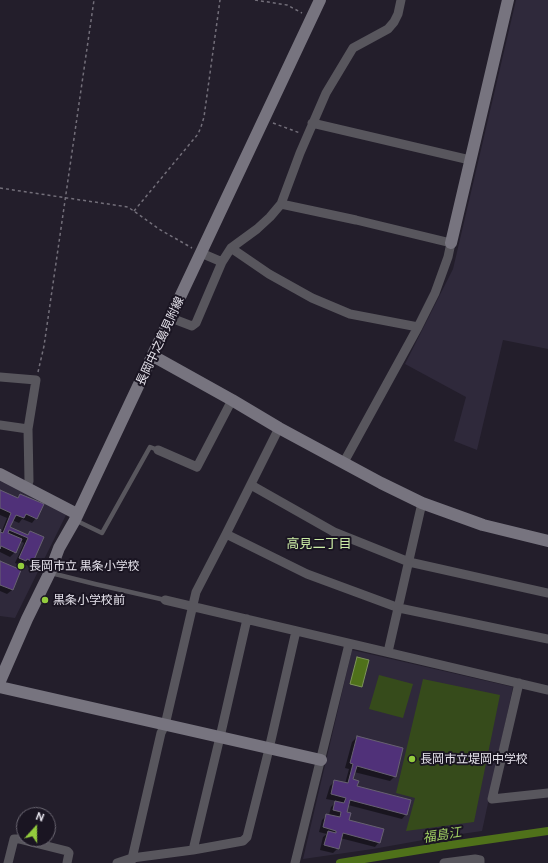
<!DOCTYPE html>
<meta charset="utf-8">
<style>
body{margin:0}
#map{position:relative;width:548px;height:863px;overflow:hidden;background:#231e2b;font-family:Ubuntu,sans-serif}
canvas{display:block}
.north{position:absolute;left:16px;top:807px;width:40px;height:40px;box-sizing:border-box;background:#1a1522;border:1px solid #6c6873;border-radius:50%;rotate:21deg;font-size:11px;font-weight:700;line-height:16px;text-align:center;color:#e7e4ed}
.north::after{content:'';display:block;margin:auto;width:14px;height:18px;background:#93cc3d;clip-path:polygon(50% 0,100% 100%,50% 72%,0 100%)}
</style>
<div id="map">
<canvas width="548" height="863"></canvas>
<div class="north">N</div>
</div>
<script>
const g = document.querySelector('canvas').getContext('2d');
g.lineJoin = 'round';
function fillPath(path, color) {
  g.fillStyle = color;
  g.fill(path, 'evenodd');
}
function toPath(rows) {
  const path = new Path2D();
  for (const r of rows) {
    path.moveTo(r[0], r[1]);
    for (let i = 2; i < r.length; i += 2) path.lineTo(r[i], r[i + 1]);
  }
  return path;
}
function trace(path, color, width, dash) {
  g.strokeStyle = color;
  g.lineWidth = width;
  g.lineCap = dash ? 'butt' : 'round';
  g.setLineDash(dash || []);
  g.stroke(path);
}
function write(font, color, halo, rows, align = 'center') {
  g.font = font + ' Ubuntu,"Noto Sans JP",sans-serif';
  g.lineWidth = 4;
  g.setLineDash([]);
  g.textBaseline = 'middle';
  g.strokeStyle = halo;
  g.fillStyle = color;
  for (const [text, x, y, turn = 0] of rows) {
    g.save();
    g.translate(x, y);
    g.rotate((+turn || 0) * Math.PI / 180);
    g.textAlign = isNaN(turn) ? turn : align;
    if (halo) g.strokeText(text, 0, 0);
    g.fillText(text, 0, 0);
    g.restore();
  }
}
fillPath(toPath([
 [516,0,548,0,548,349,503,340,477,450,454,441,466,397,405,364,453,269],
 [0,477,65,511,66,515,15,618,0,616],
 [352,650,513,687,482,831,440,837,373,849,303,859]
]), '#2f293b');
fillPath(toPath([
 [379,675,413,684,403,718,369,709],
 [423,679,500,695,474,822,406,831,415,798,396,793]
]), '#364b1b');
const water = toPath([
 [357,657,369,660,362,687,350,684,357,657]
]);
fillPath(water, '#4f711a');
trace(water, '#7d9459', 1);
fillPath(toPath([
 [0,491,16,498,20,495,36,518,32,523,22,519,19,523,12,520,9,528,27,535,30,532,32,561,28,566,22,563,20,565,15,563,24,543,20,541,15,552,10,557,0,552,0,533,1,533,7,518,0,515],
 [0,562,20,571,12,590,7,594,0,591],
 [357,737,395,776,390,781,354,772,352,780,356,787,406,814,402,819,348,805,346,812,348,820,379,842,375,847,340,838,338,848,333,853,320,850,323,837,327,834,319,832,322,820,327,815,329,815,331,807,337,801,326,799,330,786,335,781,345,784,349,769,345,768,352,742]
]), '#0007');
trace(toPath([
 [340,863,444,846,548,831]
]), '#4f711a', 8);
const building = toPath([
 [0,490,18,498,20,494,44,504,37,519,26,514,24,518,16,515,10,527,28,535,30,531,44,537,33,562,27,559,26,561,19,558,28,538,9,530,8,533,22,539,16,553,1,546,0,549,0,529,1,530,0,532,3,533,11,513,0,508,0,490],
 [0,561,21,570,13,590,0,585,0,561],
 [357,736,403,748,396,777,357,766,353,779,359,781,357,786,411,800,407,815,350,800,347,812,351,813,349,820,384,829,380,843,343,833,339,849,324,845,328,831,336,833,336,831,323,827,326,814,340,817,341,812,333,810,335,801,344,803,346,798,331,794,334,780,348,783,353,764,350,763,357,736]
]);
fillPath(building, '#503179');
trace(building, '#676171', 1);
trace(toPath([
 [255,0,287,5,302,13],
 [273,123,300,133],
 [0,188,128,207,159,229,192,248],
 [134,211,198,134,201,127,204,117,220,0],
 [38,372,44,346,94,0]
]), '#736f7a', 1.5, [3, 3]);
trace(toPath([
 [75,520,102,533,150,447,158,450],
 [51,573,95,584,165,600]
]), '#58565d', 4.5);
trace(toPath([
 [312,123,470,160],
 [281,204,356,220,451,243,448,257,435,293,418,327,344,462],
 [231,248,269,274,312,298,350,314,418,327],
 [201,253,222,262],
 [171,318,192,326,196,323,222,262,231,248,257,229,270,217,281,204,300,153,326,93,353,48,388,29,394,22,398,14,401,0],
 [0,377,36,380,28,429,29,481,27,487],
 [0,425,28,429],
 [158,450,197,467,232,400],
 [251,485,334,532,409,562,548,593],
 [226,534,307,574,399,608,548,639],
 [165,600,548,690],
 [388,652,422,503],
 [519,683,492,799,548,793],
 [193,850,220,737,247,619],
 [8,863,14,839,19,839,67,851,69,853,67,863],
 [117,863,132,858,193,850,243,841,247,837,269,749,296,631],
 [131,863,161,733,165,725,196,592,226,534,279,428],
 [295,863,349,644],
 [444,863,475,859,480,860,480,863]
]), '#58565d', 9);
trace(toPath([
 [451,243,508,0],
 [153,356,232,400,279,428,381,483,422,503,483,525,548,541],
 [0,474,77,514],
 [0,681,27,619,50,572,59,548,75,520,320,0],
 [0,687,321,760]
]), '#77747f', 12);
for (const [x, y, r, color] of [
 [21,566,4,"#93cc3d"],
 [45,600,4,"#93cc3d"],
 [412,759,4,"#93cc3d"]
]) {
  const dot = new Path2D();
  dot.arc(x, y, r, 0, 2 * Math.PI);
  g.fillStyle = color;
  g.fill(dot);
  trace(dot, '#1a1522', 1.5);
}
write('12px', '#e7e4ed', '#1a1522', [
 ["長岡中之島見附線",160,341,-65]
]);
write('12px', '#e7e4ed', '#1a1522', [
 ["長岡市立 黒条小学校",29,566],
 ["黒条小学校前",53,600],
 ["長岡市立堤岡中学校",420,759]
], 'left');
write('13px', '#cbeca5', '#1a1522', [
 ["高見二丁目",319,544]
]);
write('italic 13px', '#a0d062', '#1a1522', [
 ["福島江",442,835,-9]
]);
</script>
